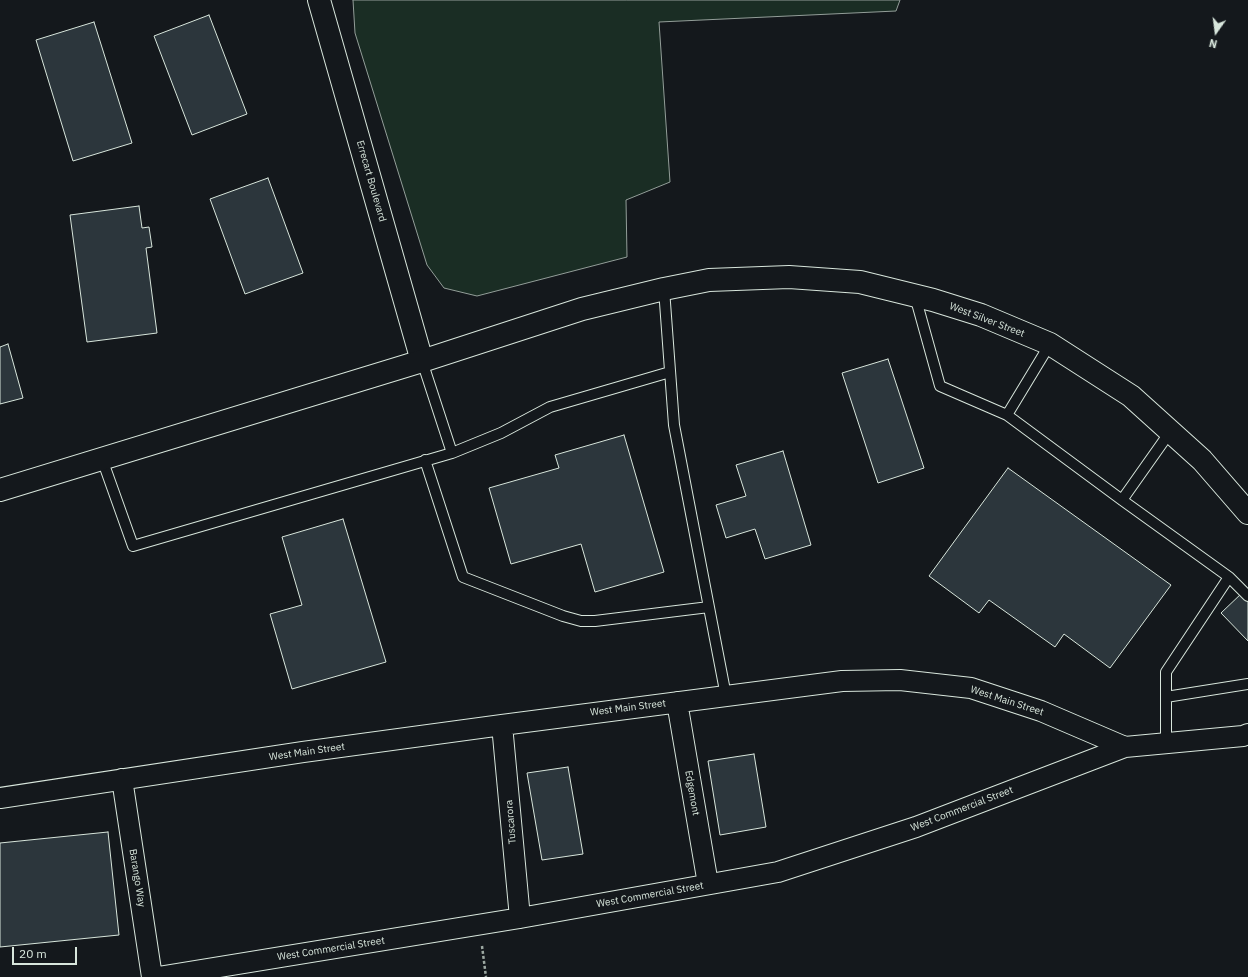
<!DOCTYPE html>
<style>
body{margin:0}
#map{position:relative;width:1248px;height:977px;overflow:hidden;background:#14181c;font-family:"IBM Plex Sans",sans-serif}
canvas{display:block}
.north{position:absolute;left:1196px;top:12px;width:40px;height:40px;-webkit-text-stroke:3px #14181c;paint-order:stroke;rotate:194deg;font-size:11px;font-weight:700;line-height:16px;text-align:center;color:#d8e6dc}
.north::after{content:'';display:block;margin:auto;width:14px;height:18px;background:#d8e6dc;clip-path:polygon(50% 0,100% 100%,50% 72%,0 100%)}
.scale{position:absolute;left:12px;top:947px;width:65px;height:18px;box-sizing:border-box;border:2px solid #d8e6dc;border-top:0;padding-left:5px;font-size:12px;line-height:14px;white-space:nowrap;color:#d8e6dc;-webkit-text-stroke:3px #14181c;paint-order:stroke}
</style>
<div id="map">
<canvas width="1248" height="977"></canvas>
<div class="north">N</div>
<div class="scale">20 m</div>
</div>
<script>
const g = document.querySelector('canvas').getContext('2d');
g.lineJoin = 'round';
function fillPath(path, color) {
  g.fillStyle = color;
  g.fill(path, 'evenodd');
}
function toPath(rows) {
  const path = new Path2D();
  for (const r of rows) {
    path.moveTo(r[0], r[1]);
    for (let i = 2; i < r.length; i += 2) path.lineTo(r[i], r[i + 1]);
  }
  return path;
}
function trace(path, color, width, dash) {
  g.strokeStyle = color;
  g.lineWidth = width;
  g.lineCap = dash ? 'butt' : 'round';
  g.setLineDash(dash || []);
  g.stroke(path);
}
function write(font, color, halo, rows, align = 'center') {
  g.font = font + ' "IBM Plex Sans",sans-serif';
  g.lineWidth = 3;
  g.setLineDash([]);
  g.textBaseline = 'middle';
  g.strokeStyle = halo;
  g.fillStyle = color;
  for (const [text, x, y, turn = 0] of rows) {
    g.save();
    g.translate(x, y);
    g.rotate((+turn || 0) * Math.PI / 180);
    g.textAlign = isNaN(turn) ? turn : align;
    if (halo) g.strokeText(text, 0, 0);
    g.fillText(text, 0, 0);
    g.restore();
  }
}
const green = toPath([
 [353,0,900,0,896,11,659,22,670,182,626,200,627,257,477,296,444,288,427,265,355,33,353,0]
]);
fillPath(green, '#1a2d24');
trace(green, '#939e99', 1);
const building = toPath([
 [209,15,247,114,192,135,154,36,209,15],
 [94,22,132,143,73,161,36,40,94,22],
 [268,178,303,273,245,294,210,199,268,178],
 [139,206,142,228,149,227,152,247,146,248,157,333,87,342,70,215,139,206],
 [8,344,23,398,0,404,0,347,8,344],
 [888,359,924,468,878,483,842,373,888,359],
 [624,435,664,572,595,592,581,544,511,564,489,488,559,468,555,455,624,435],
 [783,451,811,545,765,559,755,529,726,538,716,505,746,496,736,465,783,451],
 [1008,468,1171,585,1110,668,1064,634,1055,647,989,600,979,613,929,576,1008,468],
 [343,519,386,662,292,689,270,614,302,605,282,537,343,519],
 [1243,592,1248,597,1248,641,1221,613,1243,592],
 [754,754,766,827,720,835,708,761,754,754],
 [568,767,583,854,542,860,527,773,568,767],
 [108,832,119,935,0,947,0,843,108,832]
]);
fillPath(building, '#2c363c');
trace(building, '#d8e6dc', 1);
const service = toPath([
 [664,289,674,425,726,696],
 [915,296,940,386,1007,415,1122,500,1229,577,1166,672,1166,743],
 [422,361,452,453],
 [1007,415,1050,344],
 [102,459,133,546,452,453,501,433,550,407,670,372],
 [425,460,463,577,563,616,581,621,595,621,709,607],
 [1122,500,1170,432],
 [1229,577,1248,596],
 [1166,697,1248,684]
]);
const minor = toPath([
 [677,702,708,884],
 [502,725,520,918],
 [122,779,152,977],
 [0,798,303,752,502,725,842,681,900,680,971,688,1041,711,1125,747,1243,736,1248,734],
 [158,977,520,918,778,872,916,827,1125,747]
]);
const tertiary = toPath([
 [319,0,422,361]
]);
const secondary = toPath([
 [0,490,422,361,582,309,664,289,709,280,789,277,860,282,933,300,981,315,1050,344,1131,396,1202,460,1248,513]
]);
trace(service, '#d8e6dc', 12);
trace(minor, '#d8e6dc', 22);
trace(tertiary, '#d8e6dc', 24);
trace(secondary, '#d8e6dc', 24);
trace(toPath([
 [482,946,486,977]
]), '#9da8a2', 2.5, [3, 2]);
trace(service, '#14181c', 10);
trace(minor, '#14181c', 20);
trace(tertiary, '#14181c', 22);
trace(secondary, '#14181c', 22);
write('10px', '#d8e6dc', '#14181c', [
 ["Errecart Boulevard",371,181,74],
 ["West Silver Street",987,320,21],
 ["West Main Street",1007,701,18],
 ["West Main Street",628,708,-7],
 ["West Main Street",307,752,-8],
 ["Edgemont",692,793,80],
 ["West Commercial Street",962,809,-21],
 ["Tuscarora",511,822,-95],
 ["Barango Way",137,878,81],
 ["West Commercial Street",650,895,-10],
 ["West Commercial Street",331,949,-9]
]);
</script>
